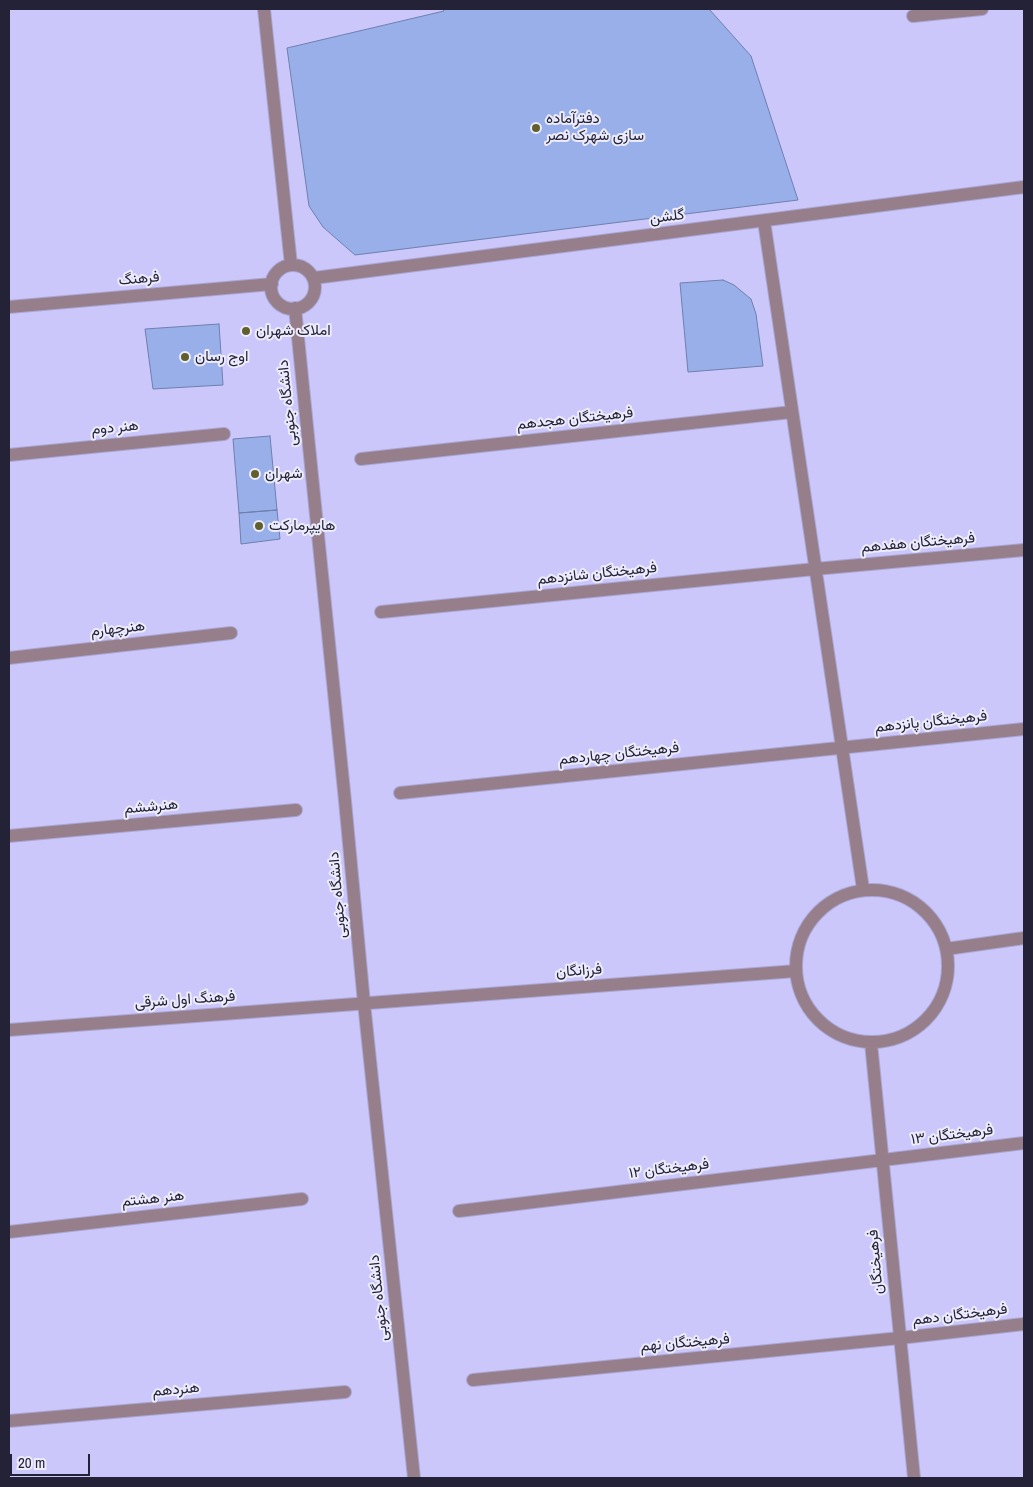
<!DOCTYPE html>
<meta charset="utf-8">
<style>
body{margin:0}
#map{position:relative;width:1033px;height:1487px;overflow:hidden;background:#cbc7fb;font-family:"Archivo Narrow",sans-serif}
canvas{display:block}
.frame{position:absolute;inset:0;border:10px solid #242236;pointer-events:none}
.scale{position:absolute;left:10px;top:1454px;width:80px;height:22px;box-sizing:border-box;border:2px solid #242236;border-top:0;padding-left:6px;font-size:15px;line-height:18px;white-space:nowrap;color:#242236;-webkit-text-stroke:4px #edecfc;paint-order:stroke}
</style>
<div id="map">
<canvas width="1033" height="1487"></canvas>
<div class="frame"></div>
<div class="scale">20 m</div>
</div>
<script>
const g = document.querySelector('canvas').getContext('2d');
g.lineJoin = 'round';
function fillPath(path, color) {
  g.fillStyle = color;
  g.fill(path, 'evenodd');
}
function toPath(rows) {
  const path = new Path2D();
  for (const r of rows) {
    if (r.length === 3) {
      path.moveTo(r[0] + r[2], r[1]);
      path.arc(r[0], r[1], r[2], 0, 2 * Math.PI);
      continue;
    }
    path.moveTo(r[0], r[1]);
    for (let i = 2; i < r.length; i += 2) path.lineTo(r[i], r[i + 1]);
  }
  return path;
}
function trace(path, color, width, dash) {
  g.strokeStyle = color;
  g.lineWidth = width;
  g.lineCap = dash ? 'butt' : 'round';
  g.setLineDash(dash || []);
  g.stroke(path);
}
function write(font, color, halo, rows, align = 'center') {
  g.font = font + ' "Archivo Narrow",Vazirmatn,sans-serif';
  g.lineWidth = 4;
  g.setLineDash([]);
  g.textBaseline = 'middle';
  g.strokeStyle = halo;
  g.fillStyle = color;
  for (const [text, x, y, turn = 0] of rows) {
    g.save();
    g.translate(x, y);
    g.rotate((+turn || 0) * Math.PI / 180);
    g.textAlign = isNaN(turn) ? turn : align;
    if (halo) g.strokeText(text, 0, 0);
    g.fillText(text, 0, 0);
    g.restore();
  }
}
const building = toPath([
 [443,9,709,9,751,56,798,200,355,255,323,227,309,206,287,48,444,11,443,9],
 [723,280,734,285,751,299,756,314,763,366,688,372,680,283,723,280],
 [219,324,223,385,153,389,145,329,219,324],
 [270,436,277,510,239,513,233,439,270,436],
 [277,510,280,539,241,544,239,513,277,510]
]);
fillPath(building, '#99afe9');
trace(building, '#6f7fac', 1);
const service = toPath([
 [473,1380,900,1338,1024,1324]
]);
const minor = toPath([
 [913,16,982,9],
 [764,221,863,889],
 [314,278,1024,187],
 [9,455,224,434],
 [361,459,792,412],
 [381,612,815,569,1024,550],
 [9,658,231,633],
 [400,793,1024,729],
 [9,836,296,810],
 [872,966,76],
 [946,949,1024,938],
 [9,1030,796,971],
 [871,1043,914,1478],
 [459,1211,1024,1143],
 [9,1232,302,1199],
 [9,1421,345,1392]
]);
const tertiary = toPath([
 [264,9,291,265],
 [293,287,22],
 [9,307,272,284],
 [295,308,345,801,364,1003,414,1478]
]);
trace(service, '#aaa6d4', 14);
trace(minor, '#aaa6d4', 14);
trace(tertiary, '#aaa6d4', 14);
trace(service, '#967f8a', 12);
trace(minor, '#967f8a', 12);
trace(tertiary, '#967f8a', 12);
for (const [x, y, r, color] of [
 [536,128,5,"#60602d"],
 [246,331,5,"#60602d"],
 [185,357,5,"#60602d"],
 [255,474,5,"#60602d"],
 [259,526,5,"#60602d"]
]) {
  const dot = new Path2D();
  dot.arc(x, y, r, 0, 2 * Math.PI);
  g.fillStyle = color;
  g.fill(dot);
  trace(dot, '#edecfc', 2);
}
write('15px', '#242236', '#edecfc', [
 ["دفترآماده",546,119],
 ["سازی شهرک نصر",546,136],
 ["املاک شهران",256,331],
 ["اوج رسان",195,357],
 ["شهران",265,474],
 ["هایپرمارکت",269,526]
], 'left');
write('15px', '#242236', '#edecfc', [
 ["گلشن",667,217,-7],
 ["فرهنگ",139,279,-5],
 ["دانشگاه جنوبی",288,403,-96],
 ["فرهیختگان هجدهم",575,419,-6],
 ["هنر دوم",115,428,-5],
 ["فرهیختگان هفدهم",918,543,-5],
 ["فرهیختگان شانزدهم",597,574,-6],
 ["هنرچهارم",118,629,-6],
 ["فرهیختگان پانزدهم",931,722,-6],
 ["فرهیختگان چهاردهم",619,754,-6],
 ["هنرششم",151,807,-5],
 ["دانشگاه جنوبی",338,895,-95],
 ["فرزانگان",579,971,-4],
 ["فرهنگ اول شرقی",185,1000,-4],
 ["فرهیختگان ۱۳",952,1135,-7],
 ["فرهیختگان ۱۲",669,1169,-7],
 ["هنر هشتم",153,1199,-6],
 ["فرهیختگان",876,1262,-95],
 ["دانشگاه جنوبی",379,1298,-96],
 ["فرهیختگان دهم",960,1315,-7],
 ["فرهیختگان نهم",685,1343,-5],
 ["هنردهم",176,1390,-5]
]);
</script>
